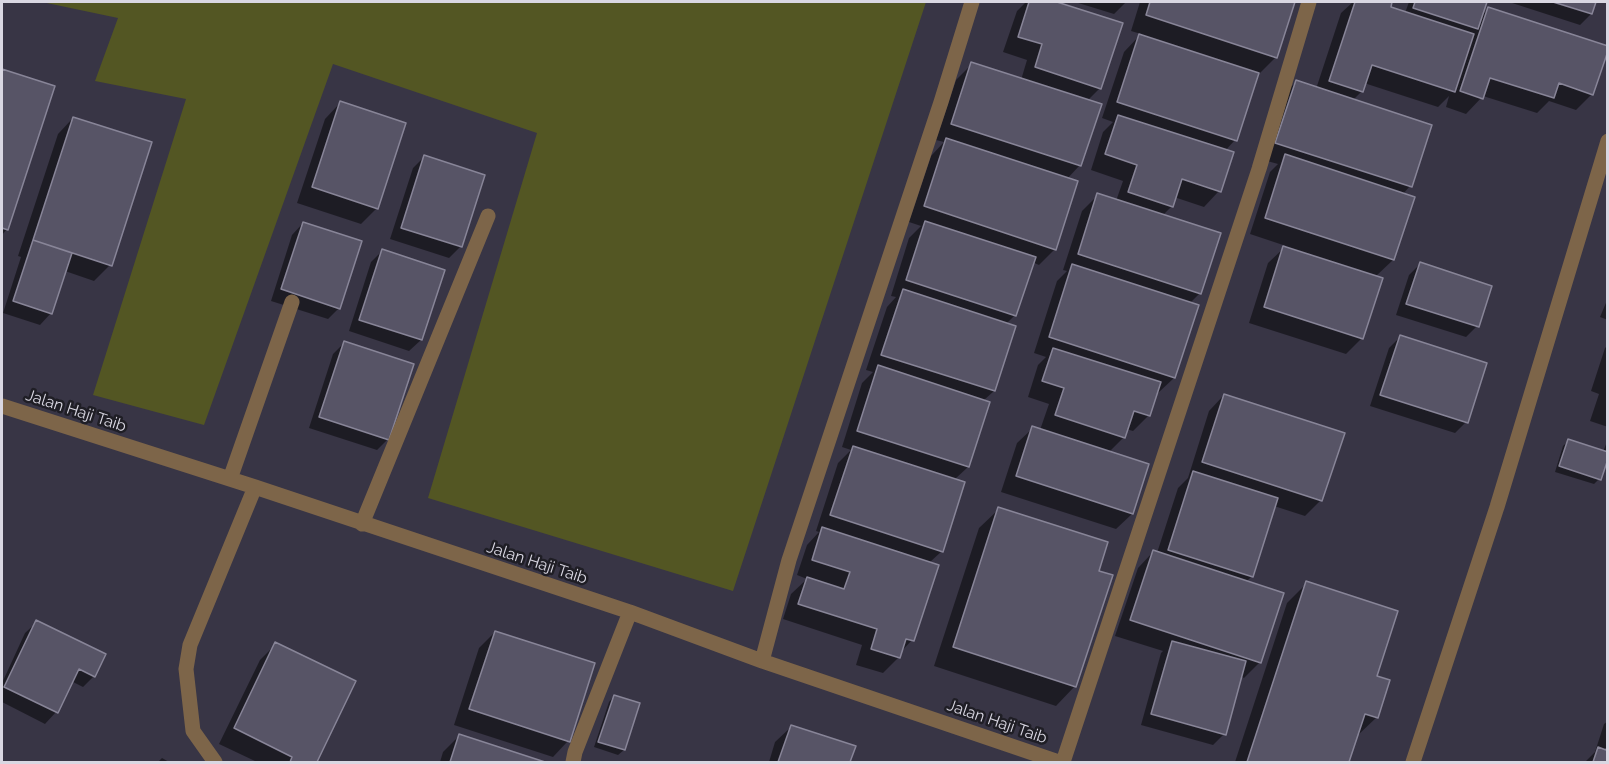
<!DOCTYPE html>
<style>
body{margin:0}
#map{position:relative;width:1609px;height:764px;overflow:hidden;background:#383545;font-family:Raleway,sans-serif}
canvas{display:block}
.frame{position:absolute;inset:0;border:3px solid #d9d7e2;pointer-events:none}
</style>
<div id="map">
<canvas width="1609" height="764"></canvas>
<div class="frame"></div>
</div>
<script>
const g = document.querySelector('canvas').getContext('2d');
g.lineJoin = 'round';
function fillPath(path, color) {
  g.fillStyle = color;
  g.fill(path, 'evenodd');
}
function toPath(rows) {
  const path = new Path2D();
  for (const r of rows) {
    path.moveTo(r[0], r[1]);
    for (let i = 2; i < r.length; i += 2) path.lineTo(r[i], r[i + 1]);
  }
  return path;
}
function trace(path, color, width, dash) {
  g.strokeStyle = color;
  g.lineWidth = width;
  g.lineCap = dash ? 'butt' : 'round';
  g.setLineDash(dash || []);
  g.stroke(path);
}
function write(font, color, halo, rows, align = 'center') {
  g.font = font + ' Raleway,sans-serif';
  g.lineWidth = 5;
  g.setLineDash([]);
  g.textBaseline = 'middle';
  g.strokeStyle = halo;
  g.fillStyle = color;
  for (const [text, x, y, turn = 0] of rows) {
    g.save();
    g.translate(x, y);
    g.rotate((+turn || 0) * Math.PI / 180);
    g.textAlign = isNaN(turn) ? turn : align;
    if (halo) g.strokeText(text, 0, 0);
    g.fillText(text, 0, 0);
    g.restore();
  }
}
fillPath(toPath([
 [42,2,926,2,733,591,428,498,537,133,333,64,204,425,93,395,186,99,95,81,118,18]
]), '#535623');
fillPath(toPath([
 [1026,2,1052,2,1121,24,1100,88,1087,101,1080,165,1067,179,1055,249,1039,265,1032,262,1015,315,1006,324,1014,327,994,391,983,401,988,403,968,467,954,480,942,551,929,563,912,640,900,653,899,657,883,673,856,665,862,645,783,619,791,594,807,579,797,575,807,545,819,532,816,531,838,463,851,450,842,447,862,383,873,372,866,370,887,307,896,297,891,296,909,238,921,226,909,222,931,156,944,142,936,140,956,80,972,64,1021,80,1027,60,1003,52,1017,11],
 [1075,2,1126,2,1114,14],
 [1140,2,1294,2,1276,57,1260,73,1257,72,1235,140,1225,151,1219,191,1204,207,1174,197,1172,206,1162,216,1200,293,1190,303,1174,378,1158,393,1156,393,1148,416,1133,431,1126,429,1124,437,1109,452,1132,514,1116,529,1001,492,1017,443,1033,428,1040,430,1049,404,1028,397,1038,365,1046,357,1034,353,1057,281,1067,271,1063,270,1082,211,1098,195,1116,201,1123,181,1091,170,1103,132,1113,122,1102,118,1124,52,1141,34,1131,31],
 [1353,2,1391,2,1389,8,1405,13,1409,2,1485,2,1480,17,1488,9,1592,94,1576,110,1549,101,1537,113,1483,96,1466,114,1446,107,1449,96,1438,107,1364,83,1362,91,1353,100,1430,126,1410,186,1403,194,1393,260,1375,277,1362,338,1346,354,1249,323,1268,263,1286,246,1250,234,1270,172,1278,164,1260,159,1280,98,1296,82,1316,89,1341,13],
 [1509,2,1595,2,1591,14,1580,25],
 [2,70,53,87,7,229,2,235],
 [340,103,377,208,361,224,297,203,325,119],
 [73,118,110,265,94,281,65,271,51,313,40,325,3,313,21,257,18,256,58,134],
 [424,157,483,176,460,247,449,258,390,239,413,168],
 [303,223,339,308,328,319,271,301,292,235],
 [382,251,443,271,421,340,409,351,349,331,371,262],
 [1420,264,1477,326,1466,337,1396,315,1409,275],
 [1608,298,1608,320,1600,317],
 [1400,337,1466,422,1455,433,1370,406,1389,348],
 [344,343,388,439,377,450,309,428,333,354],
 [1608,345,1608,427,1590,421,1599,394,1591,391,1605,348],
 [1224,395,1321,500,1305,516,1274,506,1251,577,1246,582,1260,662,1244,678,1240,676,1224,734,1213,745,1141,725,1161,653,1163,651,1115,636,1138,568,1153,552,1157,553,1178,488,1188,478,1209,411],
 [1608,439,1608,456,1599,479,1594,484,1555,472,1563,446,1568,441,1603,452],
 [999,509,1097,572,1075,686,1056,706,934,666,979,528],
 [1307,583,1375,677,1377,717,1357,736,1356,736,1348,762,1235,762,1287,603],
 [37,622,94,676,83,687,71,681,56,712,45,724,2,702,2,683,25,633],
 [495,632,568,741,553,757,454,725,479,648],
 [276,644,354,682,315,762,257,762,219,744,260,660],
 [614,696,639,704,624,750,618,755,594,747,609,702],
 [1608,721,1608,762,1585,762,1595,752,1604,724],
 [791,727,854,747,849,762,769,762,775,742],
 [459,736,540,762,440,762,443,752],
 [162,758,169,762,158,762]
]), '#0007');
const building = toPath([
 [1029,2,1057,2,1123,23,1101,89,1035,67,1042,44,1018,37,1029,2],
 [1150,2,1295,2,1277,58,1146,15,1150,2],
 [1355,2,1392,2,1391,7,1474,34,1455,92,1372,65,1363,92,1329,81,1355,2],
 [1415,2,1487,2,1478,29,1413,8,1415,2],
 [1553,2,1596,2,1592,14,1553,2],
 [1488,7,1608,46,1608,51,1593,95,1559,83,1554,98,1490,78,1483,99,1460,91,1488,7],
 [1139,34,1259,73,1237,141,1117,102,1139,34],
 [971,62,1102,104,1081,166,951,124,971,62],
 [2,69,55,86,8,230,2,228,2,69],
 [1296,80,1432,125,1412,187,1275,143,1296,80],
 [340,101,406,123,378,209,312,187,340,101],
 [1118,115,1234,152,1221,192,1182,179,1173,207,1128,192,1137,165,1105,154,1118,115],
 [73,117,152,142,112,266,33,240,73,117],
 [946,138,1078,181,1056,250,924,206,946,138],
 [1285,154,1415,197,1394,260,1265,218,1285,154],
 [424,155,485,175,462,247,401,228,424,155],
 [1097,193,1221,233,1201,294,1078,254,1097,193],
 [925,221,1036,257,1016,316,906,280,925,221],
 [303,222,362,241,340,309,281,289,303,222],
 [33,240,72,253,52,314,13,301,33,240],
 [1283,246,1383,278,1363,339,1264,307,1283,246],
 [382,249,445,270,422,340,359,320,382,249],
 [1420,262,1492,286,1479,327,1406,304,1420,262],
 [1072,264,1199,305,1175,378,1049,337,1072,264],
 [903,289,1016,326,995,391,881,355,903,289],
 [1400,335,1487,363,1468,423,1380,395,1400,335],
 [344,341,414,364,389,440,319,417,344,341],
 [1053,348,1161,382,1150,416,1134,411,1125,438,1055,415,1064,388,1042,381,1053,348],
 [878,365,990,402,969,467,857,431,878,365],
 [1224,394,1345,433,1322,501,1202,462,1224,394],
 [1032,426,1149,464,1133,514,1016,476,1032,426],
 [1568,439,1608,452,1608,459,1601,480,1559,466,1568,439],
 [853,446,965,482,943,552,830,515,853,446],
 [1193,471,1278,498,1253,577,1168,550,1193,471],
 [998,507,1108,542,1099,571,1113,575,1076,687,953,647,998,507],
 [822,527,939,565,914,641,906,639,900,658,871,649,877,629,798,604,807,577,844,589,850,572,812,560,822,527],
 [1153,550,1284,593,1261,663,1130,620,1153,550],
 [1306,581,1398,611,1377,676,1390,680,1378,718,1365,714,1349,762,1247,762,1306,581],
 [36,620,106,654,95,677,79,669,58,713,4,687,36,620],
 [495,631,595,663,570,742,469,709,495,631],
 [1172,641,1246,661,1226,735,1151,714,1172,641],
 [275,642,356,681,317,762,290,762,292,757,234,728,275,642],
 [614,695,640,703,625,750,598,742,614,695],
 [791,725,856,746,850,762,778,762,791,725],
 [459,734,545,762,450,762,459,734],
 [1608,744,1608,762,1593,762,1598,747,1606,750,1608,744]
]);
fillPath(building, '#575466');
trace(building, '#888598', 1.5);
trace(toPath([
 [2,406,255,487,630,612,762,661,1059,762],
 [230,479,292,302],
 [362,524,488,216],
 [762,661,789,560,941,102,972,2],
 [215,762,193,731,186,669,190,645,255,487],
 [573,762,575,752,630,612],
 [1063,762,1259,169,1309,2],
 [1413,762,1497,507,1608,141]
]), '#7d6549', 15);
write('16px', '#d9d7e2', '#1f1e25', [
 ["Jalan Haji Taib",76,411,18],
 ["Jalan Haji Taib",537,563,18],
 ["Jalan Haji Taib",997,722,19]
]);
</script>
